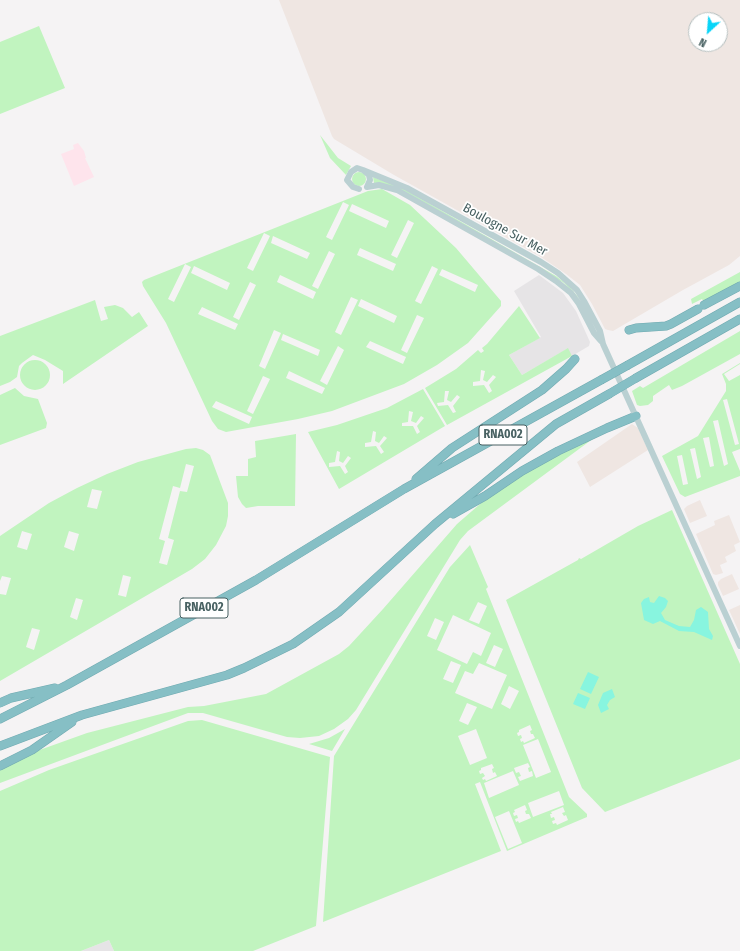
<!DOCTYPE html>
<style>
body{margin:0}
#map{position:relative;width:740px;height:951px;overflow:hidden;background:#f5f3f4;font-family:"Fira Sans Condensed",sans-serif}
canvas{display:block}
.north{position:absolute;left:688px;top:12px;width:40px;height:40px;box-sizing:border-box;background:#fff;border:1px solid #b6c0c0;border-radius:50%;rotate:206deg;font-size:11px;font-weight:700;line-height:16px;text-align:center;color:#486162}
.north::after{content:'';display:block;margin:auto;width:14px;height:18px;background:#09d5f8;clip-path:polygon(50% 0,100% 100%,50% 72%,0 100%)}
</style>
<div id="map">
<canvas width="740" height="951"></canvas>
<div class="north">N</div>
</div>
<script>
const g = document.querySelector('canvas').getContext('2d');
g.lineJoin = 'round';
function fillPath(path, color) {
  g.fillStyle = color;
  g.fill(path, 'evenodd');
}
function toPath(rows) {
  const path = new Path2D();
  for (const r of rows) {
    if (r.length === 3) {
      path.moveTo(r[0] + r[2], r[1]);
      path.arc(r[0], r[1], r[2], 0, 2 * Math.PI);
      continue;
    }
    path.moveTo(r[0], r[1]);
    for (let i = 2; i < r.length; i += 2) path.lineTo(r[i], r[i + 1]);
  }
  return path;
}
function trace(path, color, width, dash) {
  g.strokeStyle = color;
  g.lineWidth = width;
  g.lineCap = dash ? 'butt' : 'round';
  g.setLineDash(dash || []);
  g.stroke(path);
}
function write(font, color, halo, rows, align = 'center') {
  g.font = font + ' "Fira Sans Condensed",sans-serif';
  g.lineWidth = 3.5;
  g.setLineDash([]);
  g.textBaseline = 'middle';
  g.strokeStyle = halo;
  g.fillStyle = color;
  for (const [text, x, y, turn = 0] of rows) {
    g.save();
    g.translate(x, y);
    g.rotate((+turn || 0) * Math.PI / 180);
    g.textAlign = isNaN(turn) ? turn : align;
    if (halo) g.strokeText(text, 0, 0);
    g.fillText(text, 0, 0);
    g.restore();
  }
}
fillPath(toPath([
 [279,0,740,0,740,256,729,265,683,290,613,331,608,330,605,329,592,304,580,285,566,274,541,257,394,175,334,139,332,136],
 [696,20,720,20,720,44,696,44],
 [632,424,638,428,648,450,590,487,577,462],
 [700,500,707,516,690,523,684,509,687,506],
 [729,515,740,542,734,545,736,551,725,557,727,562,720,565,723,573,716,575,713,574,696,534,715,525,714,521],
 [732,574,739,589,723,596,718,585,718,582,721,579],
 [740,605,740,634,729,610]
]), '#efe6e2');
fillPath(toPath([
 [539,275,563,293,576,311,590,342,589,346,572,356,567,349,522,375,509,355,541,337,514,291],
 [109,940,114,951,81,951]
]), '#e6e4e6');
fillPath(toPath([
 [78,143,84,151,86,158,85,158,94,177,74,186,61,154,74,149,73,145]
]), '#fee4ec');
fillPath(toPath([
 [39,26,65,88,0,114,0,42],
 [320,135,338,158,351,166,346,175,330,158],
 [359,179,7],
 [373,177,402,188,556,276,569,286,578,297,597,330,578,298,564,283,406,193,374,183],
 [382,189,410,205,456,248,501,301,501,306,468,343,437,365,404,384,332,411,298,419,226,432,218,429,212,421,166,323,143,286,142,282,144,280,368,191],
 [343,202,349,205,332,240,326,237],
 [352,204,389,221,386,228,349,211],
 [408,220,414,223,397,258,391,255],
 [264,233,270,236,253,271,247,268],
 [273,236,310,253,307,259,271,243],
 [360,248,396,264,393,271,357,255],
 [329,251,335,254,318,289,312,286],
 [185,264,191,267,174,302,168,299],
 [194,266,230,283,227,290,191,273],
 [432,266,438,269,421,304,415,301],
 [442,269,478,285,475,292,439,275],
 [280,275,316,292,313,299,277,282],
 [250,282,256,285,239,320,233,317],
 [351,297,358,300,341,335,335,332],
 [361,299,397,316,394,323,358,306],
 [202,307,238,324,235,330,198,314],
 [417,315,424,318,407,353,401,350],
 [274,330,281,333,265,369,259,366],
 [283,334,320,350,318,356,281,340],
 [370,341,406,357,403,364,366,347],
 [338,346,344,350,327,385,320,381],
 [289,371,325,388,322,394,286,378],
 [263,376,270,379,253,414,247,411],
 [216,401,252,417,249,424,212,407],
 [740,272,740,284,704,302,702,299,692,304,691,299],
 [95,300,101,321,108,319,104,307,115,305,123,308,132,317,139,312,148,326,63,384,63,371,45,360,33,355,22,363,19,366,17,377,10,382,0,386,0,336],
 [519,306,540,338,509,355,522,375,568,348,572,356,447,425,425,388,456,369,478,350,481,353,484,351,482,348,487,344],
 [481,370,485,371,483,380,487,382,493,375,496,377,489,385,492,391,489,393,484,385,473,386,473,382,480,381],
 [445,391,449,391,447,400,451,402,457,395,460,397,453,406,456,412,453,413,448,405,438,406,437,403,444,402],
 [740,331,740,354,682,386,672,390,669,385,653,396,653,401,648,405,640,406,637,405,632,391,640,386,643,388],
 [35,375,15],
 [740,363,740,364,724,374,729,381,740,375,740,449,732,452,740,471,740,476,685,497,680,494,662,456,698,436,726,391,726,384,722,374],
 [727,399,739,444,735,445,723,400],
 [718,420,728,464,724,466,713,421],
 [709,437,714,466,710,467,703,438],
 [695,448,701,477,697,479,690,449],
 [682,455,688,484,683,485,677,456],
 [15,388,24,396,38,399,47,423,46,428,0,445,0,395],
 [423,389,445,426,339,489,308,432,337,425,387,408],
 [409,411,413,412,411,421,416,423,421,416,424,418,417,426,420,432,417,434,413,426,402,426,402,423,408,422],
 [373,431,376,432,375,441,379,443,384,436,387,438,380,446,384,452,381,454,376,446,365,447,365,443,371,442],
 [337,451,340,452,339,461,343,463,348,456,351,458,345,466,348,472,345,474,340,466,329,467,329,463,335,462],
 [296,434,295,506,258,506,246,508,242,504,238,497,236,476,248,476,248,459,256,457,255,441],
 [598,435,468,531,460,540,356,710,348,719,334,729,319,736,300,738,287,737,203,713,188,713,0,783,0,767,34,752,87,733,188,707,204,706,266,694,339,654,349,646,383,609,457,524,487,498,522,473],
 [196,448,203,450,210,455,228,503,228,516,226,526,216,545,205,559,192,569,0,681,0,594,6,595,11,578,2,576,0,581,0,536,49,503,77,488,107,474,138,462,186,449],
 [186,464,194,466,187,492,180,491,168,538,174,540,167,565,159,563,165,541,159,539,173,486,180,488],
 [92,489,102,491,97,509,87,507],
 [22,531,32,534,27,550,17,547],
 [69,531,79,534,74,551,64,547],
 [123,575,131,577,126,597,118,595],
 [76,598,83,600,77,620,70,617],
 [32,628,40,630,34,650,26,647],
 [672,510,740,664,740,759,605,812,582,788,506,600,578,560,579,558,581,559,638,526],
 [470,545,488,587,486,589,569,797,587,814,587,817,507,851,480,782,475,784,501,851,323,922,334,756,450,567],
 [478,602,487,606,479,624,469,620],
 [453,615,491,633,481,656,473,652,467,664,437,650],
 [435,618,444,622,436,640,427,636],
 [494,645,503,649,495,667,486,663],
 [451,661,461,665,453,683,443,679],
 [479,663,507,675,492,709,455,693,465,671,473,674],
 [509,686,519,691,510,709,501,704],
 [467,703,477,707,468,725,459,721],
 [530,725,532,730,530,731,531,734,533,734,535,738,524,743,523,741,521,742,520,739,522,738,521,735,518,736,517,733,519,732,519,730],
 [476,729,487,758,470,765,458,736],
 [538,739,551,772,536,778,523,745],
 [528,763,530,767,528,768,529,772,532,771,533,776,520,781,518,777,521,776,519,772,516,773,514,768],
 [492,764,494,768,492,769,493,773,495,772,497,776,486,781,485,779,483,780,482,778,485,776,483,773,480,774,479,771,481,770,481,768],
 [513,771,519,785,489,798,484,783],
 [559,791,564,805,533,817,528,803],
 [525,805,527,810,525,811,526,814,529,814,531,818,519,823,518,821,516,822,515,819,518,818,517,815,514,816,513,813,515,812,514,810],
 [563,807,565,812,562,813,564,816,566,815,568,820,557,825,556,823,553,824,552,821,555,820,554,817,551,818,550,814,552,814,551,812],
 [509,811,522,843,508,849,495,817],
 [202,720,330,757,316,926,253,951,114,951,109,940,81,951,0,951,0,791,49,770,188,721],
 [345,729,332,751,309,744,329,738]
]), '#c1f4bf');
fillPath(toPath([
 [659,596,665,598,668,601,666,607,661,613,665,620,679,626,690,627,694,620,696,610,701,607,708,612,709,629,713,636,712,640,694,632,679,631,660,621,653,624,644,620,641,603,644,599,649,597,650,602,654,603],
 [588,672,599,677,591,694,580,689],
 [612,689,615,697,610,700,607,705,609,709,601,713,598,705,603,693],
 [578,693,590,698,585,709,573,704]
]), '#88f5df');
const highway = toPath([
 [704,305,740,286],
 [629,330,636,328,666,326,671,324,698,309],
 [628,365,740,302],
 [636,378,740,319],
 [416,479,452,448,542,390,566,369,575,359],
 [453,514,485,496,522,471,558,451,607,428,636,416],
 [0,703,11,698,55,688],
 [0,719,67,685,256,580,404,489,601,380],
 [0,746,82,715,227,675,244,668,293,644,339,612,435,524,556,424,609,394],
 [0,766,32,750,72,722]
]);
trace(highway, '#71aab1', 9);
trace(toPath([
 [363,170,407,188,541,262,558,273,577,290,584,301,600,331,603,344,740,646],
 [367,187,379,185,397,190,538,269,556,281,571,293,579,304,594,333,601,341],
 [359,189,353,187,347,180,351,172,357,168,363,170,369,175,370,180,367,187]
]), '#bad0d2', 6);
trace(highway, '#86bfc5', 8);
const highwayBridge = toPath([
 [601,380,628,365],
 [609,394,636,378]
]);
trace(highwayBridge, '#71aab1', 9, []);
trace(highwayBridge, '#86bfc5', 8);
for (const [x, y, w] of [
 [503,435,48],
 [204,608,48]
]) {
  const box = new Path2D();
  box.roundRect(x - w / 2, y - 10, w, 20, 3);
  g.fillStyle = '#fff';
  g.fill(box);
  trace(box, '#486162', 1);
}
write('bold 12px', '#486162', null, [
 ["RNA002",503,435],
 ["RNA002",204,608]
]);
write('13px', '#486162', '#fff', [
 ["Boulogne Sur Mer",505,230,29]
]);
</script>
